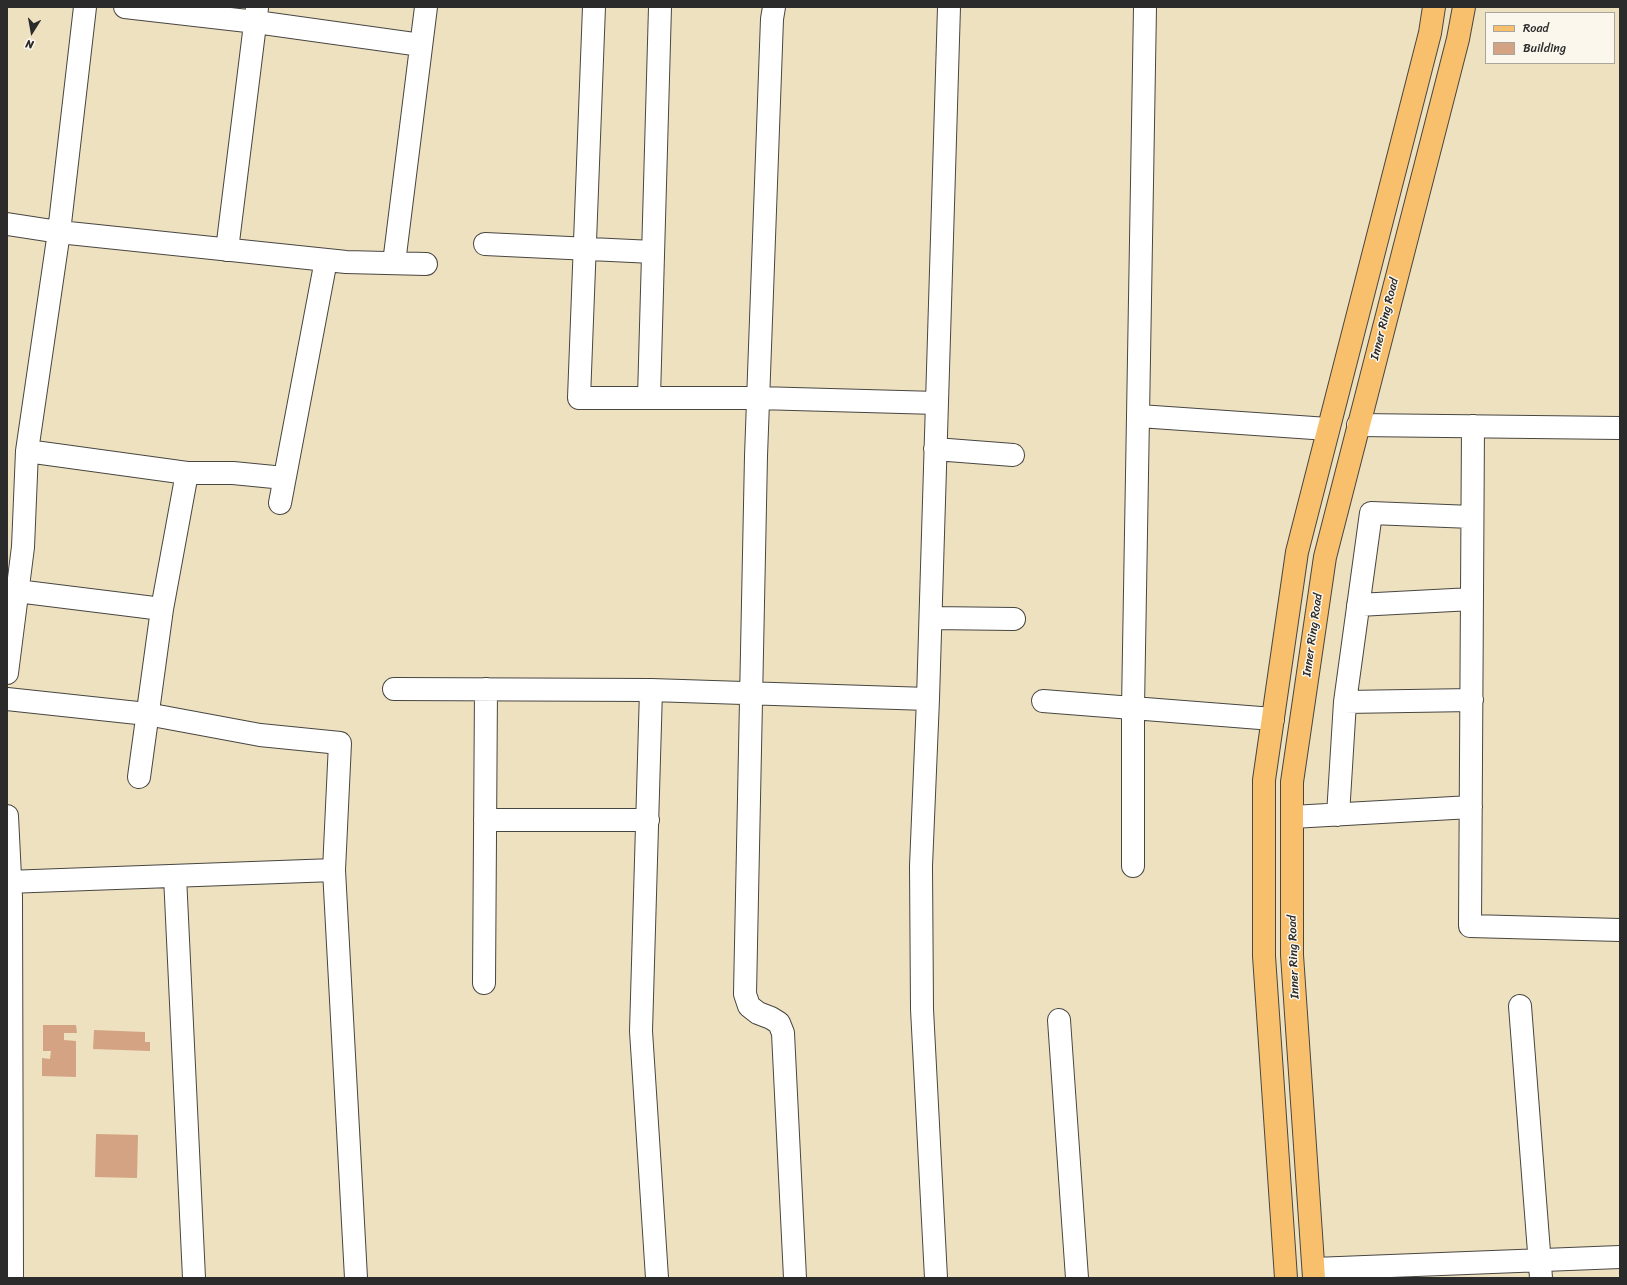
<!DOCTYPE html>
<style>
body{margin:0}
#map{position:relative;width:1627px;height:1285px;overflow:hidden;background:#eee1c0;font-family:Sriracha,sans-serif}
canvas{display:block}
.frame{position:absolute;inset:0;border:8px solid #2b2b2b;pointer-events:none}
.legend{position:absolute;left:1485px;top:12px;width:130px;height:52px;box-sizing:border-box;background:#fbf7ec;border:1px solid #a8a59f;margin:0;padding:5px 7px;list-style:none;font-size:12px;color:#2b2b2b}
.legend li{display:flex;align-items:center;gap:8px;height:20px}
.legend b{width:20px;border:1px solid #a8a59f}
.north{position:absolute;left:12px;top:12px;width:40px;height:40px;-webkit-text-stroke:3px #fbf7ec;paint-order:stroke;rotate:191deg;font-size:11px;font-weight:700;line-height:16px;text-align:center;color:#2b2b2b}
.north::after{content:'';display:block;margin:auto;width:14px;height:18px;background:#2b2b2b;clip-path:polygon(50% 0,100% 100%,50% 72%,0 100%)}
</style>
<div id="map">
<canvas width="1627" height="1285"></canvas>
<div class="frame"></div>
<ul class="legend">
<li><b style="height:5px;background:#f8bf6c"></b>Road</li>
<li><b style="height:11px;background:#d4a383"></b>Building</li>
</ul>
<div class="north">N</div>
</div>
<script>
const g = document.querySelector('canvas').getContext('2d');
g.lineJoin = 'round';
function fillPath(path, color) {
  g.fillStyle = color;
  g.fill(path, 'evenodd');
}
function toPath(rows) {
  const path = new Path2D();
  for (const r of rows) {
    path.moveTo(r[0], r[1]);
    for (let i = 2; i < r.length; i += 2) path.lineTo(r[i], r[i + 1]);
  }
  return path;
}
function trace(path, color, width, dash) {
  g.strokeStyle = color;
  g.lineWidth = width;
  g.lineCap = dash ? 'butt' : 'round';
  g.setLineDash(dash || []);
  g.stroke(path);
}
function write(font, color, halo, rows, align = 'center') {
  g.font = font + ' Sriracha,sans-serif';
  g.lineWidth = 3;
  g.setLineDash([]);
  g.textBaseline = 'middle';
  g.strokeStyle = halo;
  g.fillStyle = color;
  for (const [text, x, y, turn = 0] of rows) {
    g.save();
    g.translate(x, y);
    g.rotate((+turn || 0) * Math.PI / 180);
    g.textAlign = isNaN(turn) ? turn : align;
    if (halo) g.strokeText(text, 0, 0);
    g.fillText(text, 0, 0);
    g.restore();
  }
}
fillPath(toPath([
 [43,1025,76,1025,77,1033,64,1033,64,1040,76,1041,76,1077,42,1076,42,1058,50,1059,51,1051,43,1051],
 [94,1030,145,1032,145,1042,150,1042,150,1051,93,1049],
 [96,1134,138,1135,137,1178,95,1177]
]), '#d4a383');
const minor = toPath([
 [125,7,256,22,421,45],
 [594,7,579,398,758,398,937,403],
 [774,7,772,19,756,456,745,994,749,1006,758,1013,771,1018,779,1023,783,1033,795,1278],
 [7,224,59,232,346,262,426,264],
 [485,244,653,252],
 [227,250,257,8],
 [394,263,426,7],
 [649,397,660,7],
 [1139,416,1328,429],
 [1358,425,1620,428],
 [1473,426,1470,926,1620,930],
 [935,449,1013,455],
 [27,451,187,473,233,473,284,478],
 [280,503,326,260],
 [17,591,162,609],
 [1358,605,1472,599],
 [931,618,1014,619],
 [7,673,23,547,27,451,59,232,85,7],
 [394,689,651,690,928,699],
 [651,690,641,1031,657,1278],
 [7,699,147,714,260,735,340,743,334,870,356,1278],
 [1043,701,1273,719],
 [1345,702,1472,700],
 [139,777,162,609,187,473],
 [1338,815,1345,702,1371,513,1472,517],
 [7,816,11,897,12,1278],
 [1292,817,1471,807],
 [485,820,648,820],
 [1133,866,1133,708,1145,7],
 [175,876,194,1278],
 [7,882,334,870],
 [484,983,486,689],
 [1520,1006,1541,1278],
 [1059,1020,1077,1278],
 [1314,1269,1620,1257],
 [936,1278,922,1009,921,866,928,699,949,7]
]);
const major = toPath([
 [1286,1278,1264,956,1264,780,1297,552,1430,33,1434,7],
 [1314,1278,1292,955,1292,782,1325,557,1458,39,1464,7]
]);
trace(minor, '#484641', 24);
trace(major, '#484641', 24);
trace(minor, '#fff', 22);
trace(major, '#f8bf6c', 22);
write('12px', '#2b2b2b', '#fbf7ec', [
 ["Inner Ring Road",1385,319,-76],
 ["Inner Ring Road",1313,635,-82],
 ["Inner Ring Road",1294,957,-92]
]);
</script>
